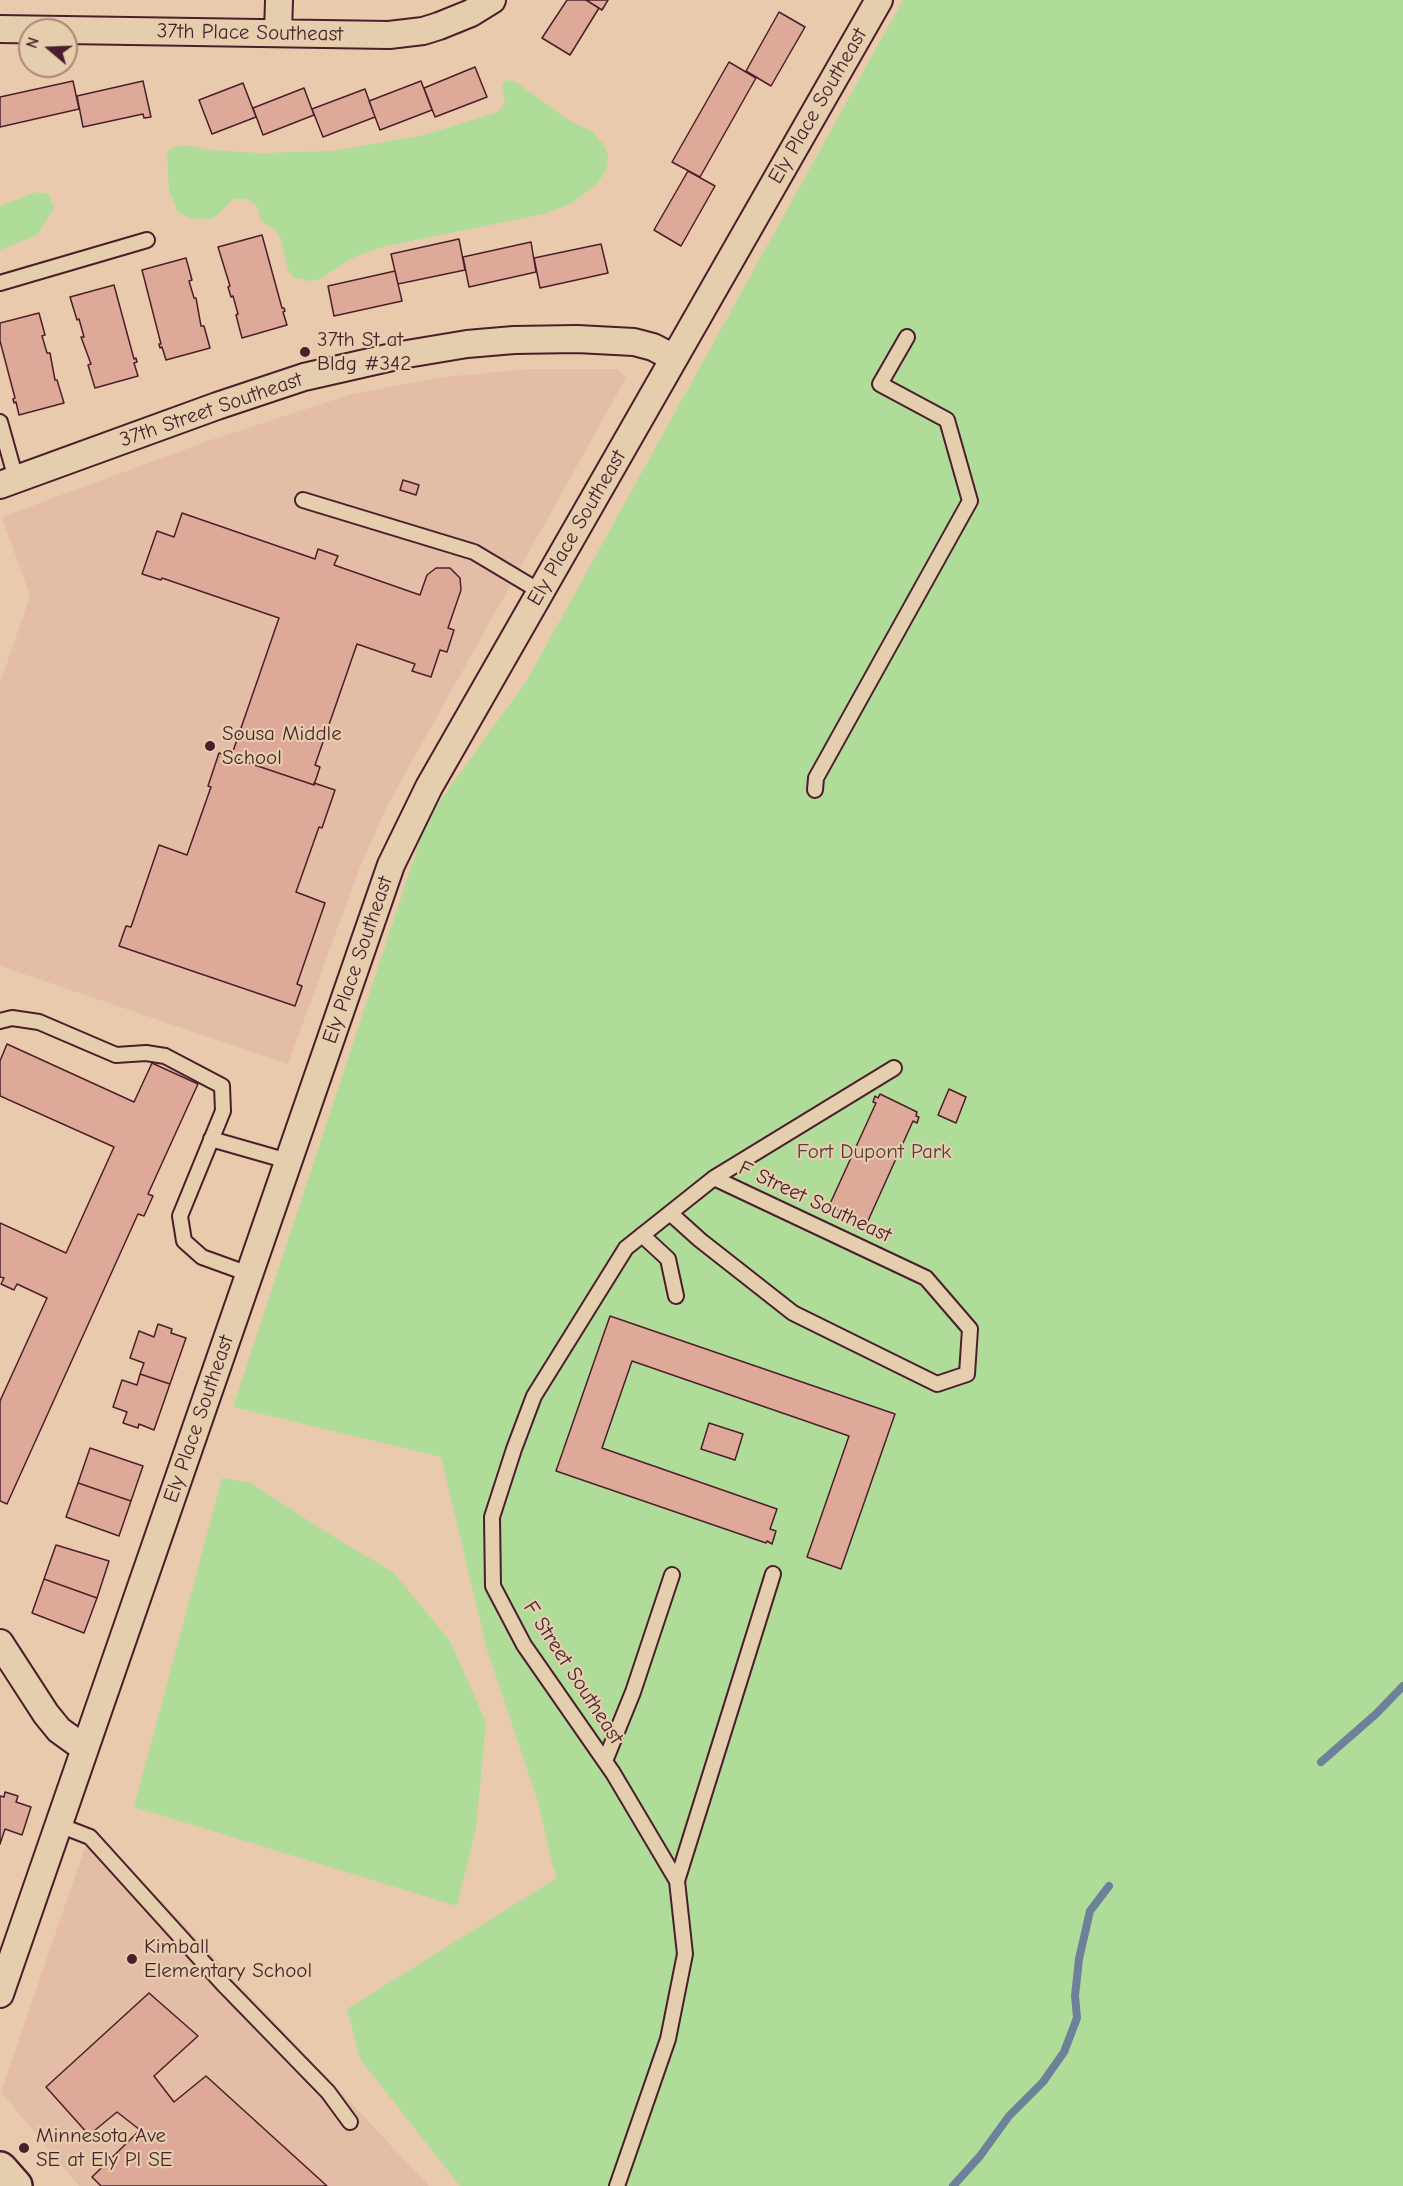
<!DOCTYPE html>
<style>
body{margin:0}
#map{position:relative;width:1403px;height:2186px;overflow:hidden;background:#eacaad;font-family:"Comic Neue",sans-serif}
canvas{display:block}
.north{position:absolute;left:18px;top:18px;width:60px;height:60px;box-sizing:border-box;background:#e5ceae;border:2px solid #a7887a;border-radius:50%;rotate:289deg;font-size:16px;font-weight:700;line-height:24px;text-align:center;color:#4a1f2b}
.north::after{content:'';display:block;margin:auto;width:21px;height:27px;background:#4a1f2b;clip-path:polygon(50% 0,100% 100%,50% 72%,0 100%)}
</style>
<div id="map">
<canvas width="1403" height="2186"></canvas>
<div class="north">N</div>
</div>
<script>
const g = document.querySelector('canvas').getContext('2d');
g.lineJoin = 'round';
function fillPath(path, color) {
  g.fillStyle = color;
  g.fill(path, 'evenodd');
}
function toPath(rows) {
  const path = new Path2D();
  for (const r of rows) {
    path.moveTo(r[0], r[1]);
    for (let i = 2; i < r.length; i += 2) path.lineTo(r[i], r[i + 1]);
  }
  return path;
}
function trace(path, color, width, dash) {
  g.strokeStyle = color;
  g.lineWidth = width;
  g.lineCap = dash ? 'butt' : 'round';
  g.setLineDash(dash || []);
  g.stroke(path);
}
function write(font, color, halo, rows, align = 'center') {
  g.font = font + ' "Comic Neue",sans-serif';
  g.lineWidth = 4.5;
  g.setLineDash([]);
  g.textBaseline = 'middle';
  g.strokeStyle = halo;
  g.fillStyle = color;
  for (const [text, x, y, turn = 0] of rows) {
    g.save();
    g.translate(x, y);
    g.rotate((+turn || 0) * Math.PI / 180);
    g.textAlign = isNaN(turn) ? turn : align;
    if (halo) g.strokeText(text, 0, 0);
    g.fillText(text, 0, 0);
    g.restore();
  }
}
fillPath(toPath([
 [531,369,617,369,626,378,386,808,358,872,288,1064,0,966,0,683,30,596,2,517,208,441,352,394,444,377],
 [92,1827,429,2186,79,2186,1,2092]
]), '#e3bda5');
fillPath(toPath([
 [903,0,1403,0,1403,2186,460,2186,360,2059,347,2009,557,1878,552,1863,538,1802,487,1650,441,1457,233,1407,427,819,527,680],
 [509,80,516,82,567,119,593,132,603,144,608,155,607,168,598,183,572,203,544,214,382,247,356,256,318,280,309,281,293,277,288,270,280,236,275,230,261,221,257,206,247,199,234,199,215,217,208,219,190,218,178,212,169,190,167,154,169,149,183,145,212,150,259,153,333,151,424,135,498,112,505,102,502,88,503,82],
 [36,192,49,194,54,208,37,235,0,250,0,206],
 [222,1478,251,1483,329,1534,393,1572,450,1641,486,1722,476,1828,457,1906,134,1807]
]), '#b0dc9a');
trace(toPath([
 [1321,1762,1376,1714,1403,1686],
 [953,2186,980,2156,1009,2116,1043,2082,1064,2052,1077,2018,1075,1996,1079,1959,1090,1911,1109,1886]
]), '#6d819a', 8);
const building = toPath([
 [567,0,586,0,599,8,570,55,542,38,567,0],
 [586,0,608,0,602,10,586,0],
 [779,12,805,27,771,86,746,71,779,12],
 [729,62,756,78,700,177,672,162,729,62],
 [475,67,487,97,435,117,424,88,475,67],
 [73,81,79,109,0,127,0,97,73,81],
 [143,81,151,117,144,118,143,114,83,127,77,96,143,81],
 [421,81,432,110,380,130,369,101,421,81],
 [243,83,256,117,212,134,199,100,243,83],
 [304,88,314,115,263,135,253,108,304,88],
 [365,89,375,117,323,137,312,109,365,89],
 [688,171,715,186,681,246,654,230,688,171],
 [262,235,282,308,284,308,285,311,283,312,287,325,242,338,236,315,238,314,233,296,231,297,228,287,230,286,218,247,262,235],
 [459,239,465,270,398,284,391,254,459,239],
 [531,242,536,272,469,287,463,257,531,242],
 [601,244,608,273,540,288,534,258,601,244],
 [186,258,192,280,189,281,194,298,196,298,201,326,204,326,210,348,166,360,162,347,160,348,159,344,161,344,142,270,186,258],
 [395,271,402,301,334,316,328,286,395,271],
 [114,285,134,359,136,358,137,362,134,363,138,376,95,388,88,365,91,364,81,337,84,337,79,319,77,320,70,297,114,285],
 [39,313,45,335,42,336,47,353,50,353,55,380,57,380,64,403,19,415,16,402,14,403,13,399,15,398,0,341,0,323,39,313],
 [403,480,419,485,416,495,400,490,403,480],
 [182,513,315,559,318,549,338,556,334,565,420,595,427,575,436,568,450,568,460,578,461,590,448,628,454,630,447,652,440,650,431,677,412,671,415,664,357,644,315,765,320,767,314,785,231,757,279,618,162,578,161,580,142,574,157,531,174,537,182,513],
 [219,753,314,785,314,783,335,790,322,828,319,827,296,892,325,903,297,984,302,986,295,1006,119,946,126,926,131,927,159,845,187,855,211,787,208,786,219,753],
 [7,1044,134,1102,152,1063,198,1084,148,1194,153,1196,144,1216,138,1214,7,1504,0,1501,0,1401,47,1298,17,1284,14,1290,1,1284,4,1278,0,1277,0,1223,66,1253,114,1147,0,1096,0,1061,7,1044],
 [949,1089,966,1097,956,1123,938,1115,949,1089],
 [880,1094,917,1112,916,1116,919,1117,917,1123,913,1121,867,1223,829,1206,876,1103,873,1102,875,1096,878,1098,880,1094],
 [610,1316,895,1414,841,1569,807,1557,849,1436,632,1361,602,1448,777,1509,770,1529,776,1531,772,1544,767,1541,766,1543,556,1471,610,1316],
 [158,1324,172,1329,171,1333,186,1338,170,1384,140,1374,144,1363,130,1358,139,1331,154,1337,158,1324],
 [140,1374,170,1384,154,1430,139,1424,138,1428,123,1423,127,1412,113,1407,122,1380,137,1385,140,1374],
 [709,1423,743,1434,735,1460,701,1449,709,1423],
 [90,1448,143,1466,131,1501,78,1483,90,1448],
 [78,1483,131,1501,119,1536,66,1517,78,1483],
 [56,1545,109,1561,97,1598,44,1579,56,1545],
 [44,1579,97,1598,84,1633,32,1613,44,1579],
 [5,1792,18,1796,16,1802,31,1807,22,1835,5,1829,0,1844,0,1796,4,1797,5,1792],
 [149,1993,198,2036,154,2076,174,2102,206,2076,327,2186,101,2186,92,2177,140,2130,117,2112,89,2135,46,2087,149,1993]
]);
fillPath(building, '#dea998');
trace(building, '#4a1f2b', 1.5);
const lane = toPath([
 [0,283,147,240],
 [0,422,16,479],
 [303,500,474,552,541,592],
 [815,790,816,778,970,501,947,420,880,384,907,337],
 [0,1021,12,1018,39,1022,116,1055,146,1053,165,1056,222,1086,223,1111,180,1216,184,1241,202,1257,249,1274],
 [211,1139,288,1161],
 [714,1178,894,1068],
 [642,1235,668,1259,676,1296],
 [605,1761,633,1692,672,1575],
 [59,1825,90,1837,223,1984,328,2092,350,2122],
 [677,1881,773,1574],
 [617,2186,668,2039,685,1954,677,1881,613,1773,524,1645,493,1586,492,1517,514,1449,534,1396,626,1248,714,1178,926,1278,970,1329,967,1374,937,1384,793,1313,700,1240,670,1213]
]);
const street = toPath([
 [0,29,389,35,423,31,439,26,471,13,492,0],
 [278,33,279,0],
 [0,485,217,406,304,377,401,355,467,344,514,340,577,339,634,342,653,347,674,358],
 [0,1643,46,1714,59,1730,84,1748],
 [0,1994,391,865,429,787,879,0]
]);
const secondary = toPath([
 [0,2169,15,2186]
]);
trace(lane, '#4a1f2b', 18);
trace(street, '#4a1f2b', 30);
trace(secondary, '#4a1f2b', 38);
trace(lane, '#e5ceae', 14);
trace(street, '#e5ceae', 26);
trace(secondary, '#e5ceae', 33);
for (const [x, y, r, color] of [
 [305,352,6,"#4a1f2b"],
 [210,746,6,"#4a1f2b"],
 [132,1959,6,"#4a1f2b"],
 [24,2148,6,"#4a1f2b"]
]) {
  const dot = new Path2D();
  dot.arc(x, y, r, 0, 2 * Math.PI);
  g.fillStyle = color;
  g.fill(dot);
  trace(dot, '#e5ceae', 2);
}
write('21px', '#4a1f2b', '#e5ceae', [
 ["37th Place Southeast",250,33,1],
 ["Ely Place Southeast",818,106,-60],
 ["37th Street Southeast",211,410,-19],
 ["Ely Place Southeast",577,528,-60],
 ["Ely Place Southeast",358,960,-71],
 ["F Street Southeast",815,1202,25],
 ["Ely Place Southeast",199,1419,-71],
 ["F Street Southeast",573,1673,57]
]);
write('21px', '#4a1f2b', '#e5ceae', [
 ["37th St at",317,340],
 ["Bldg #342",317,364],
 ["Sousa Middle",222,734],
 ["School",222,758],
 ["Kimball",144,1947],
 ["Elementary School",144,1971],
 ["Minnesota Ave",36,2136],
 ["SE at Ely Pl SE",36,2160]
], 'left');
write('21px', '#593b3c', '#e5ceae', [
 ["Fort Dupont Park",874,1152]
]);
</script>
